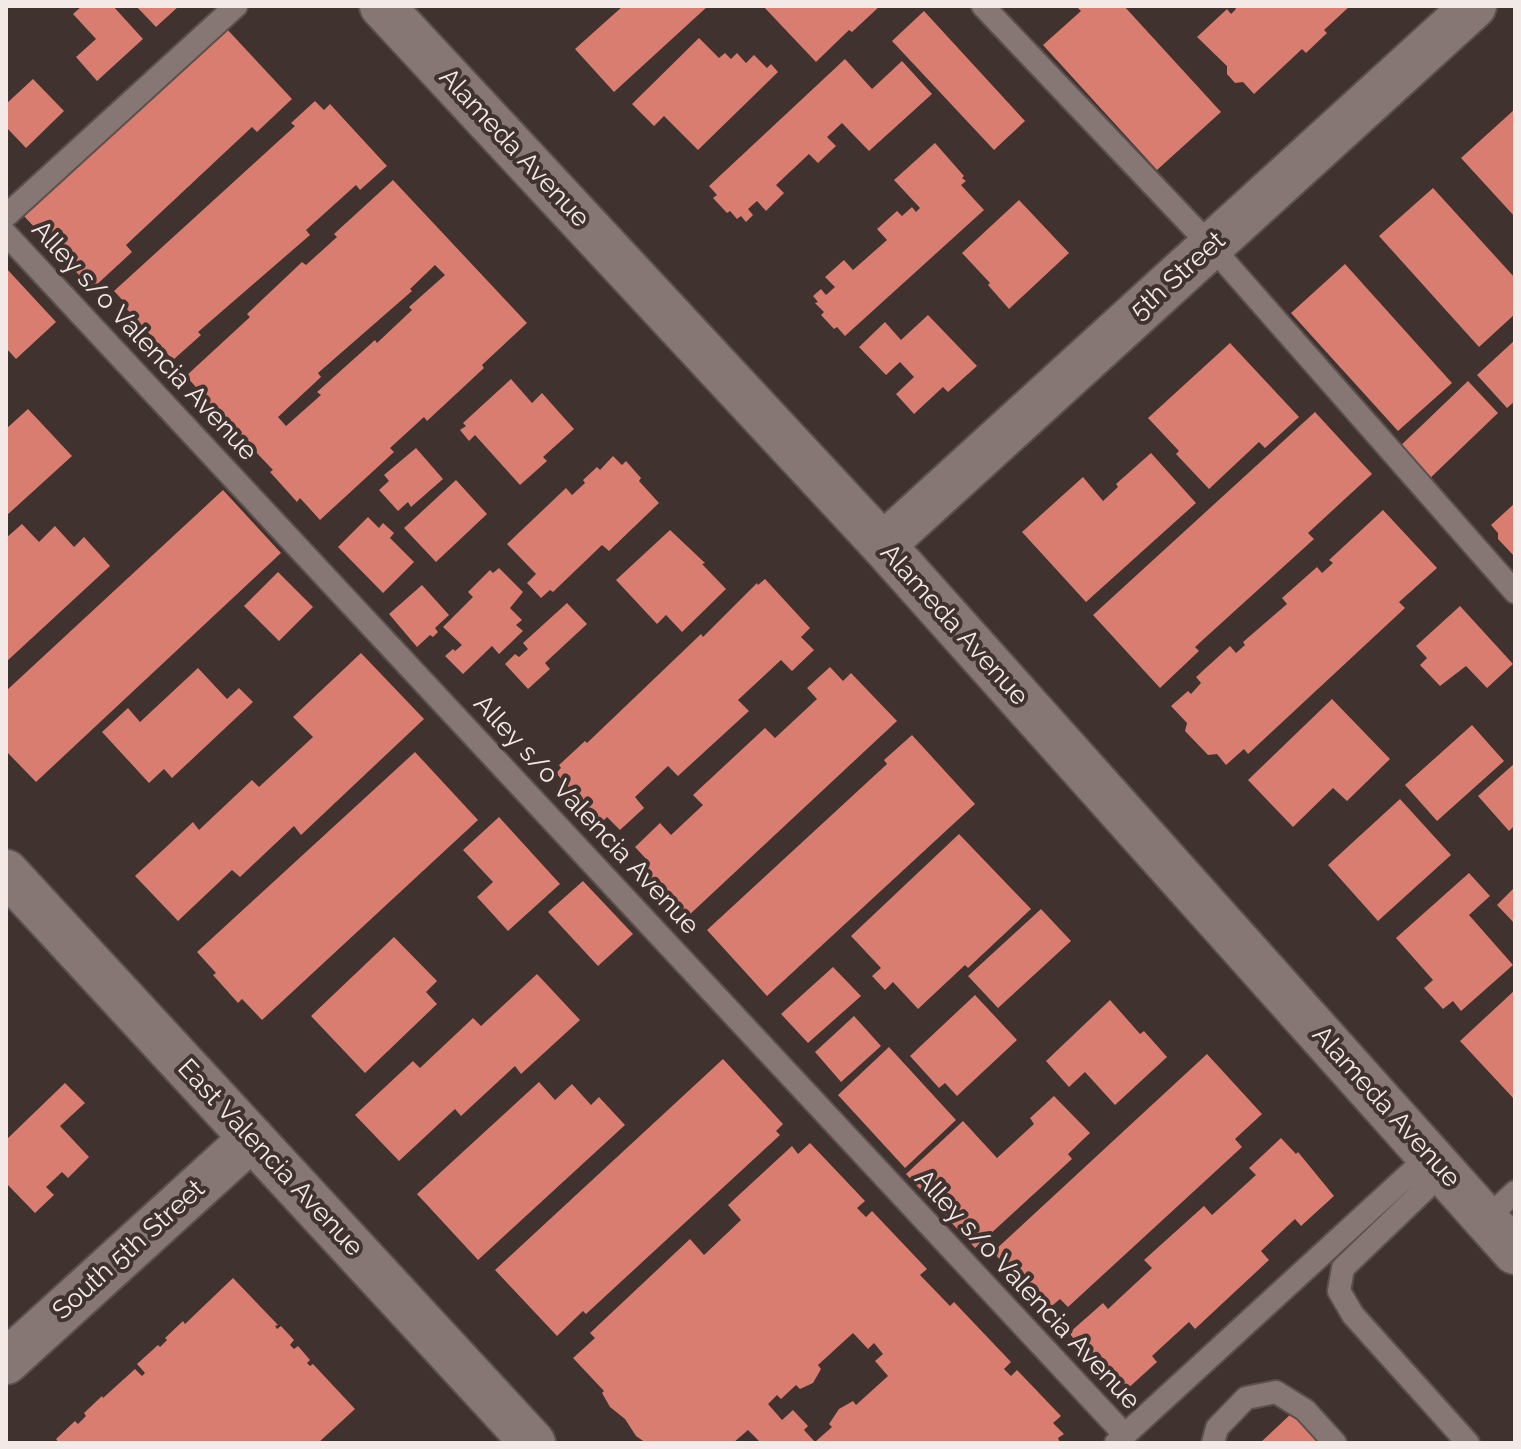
<!DOCTYPE html>
<style>
body{margin:0}
#map{position:relative;width:1521px;height:1449px;overflow:hidden;background:#40322f;font-family:Raleway,sans-serif}
canvas{display:block}
.frame{position:absolute;inset:0;border:8px solid #f3eae8;pointer-events:none}
</style>
<div id="map">
<canvas width="1521" height="1449"></canvas>
<div class="frame"></div>
</div>
<script>
const g = document.querySelector('canvas').getContext('2d');
g.lineJoin = 'round';
function fillPath(path, color) {
  g.fillStyle = color;
  g.fill(path, 'evenodd');
}
function toPath(rows) {
  const path = new Path2D();
  for (const r of rows) {
    path.moveTo(r[0], r[1]);
    for (let i = 2; i < r.length; i += 2) path.lineTo(r[i], r[i + 1]);
  }
  return path;
}
function trace(path, color, width, dash) {
  g.strokeStyle = color;
  g.lineWidth = width;
  g.lineCap = dash ? 'butt' : 'round';
  g.setLineDash(dash || []);
  g.stroke(path);
}
function write(font, color, halo, rows, align = 'center') {
  g.font = font + ' Raleway,sans-serif';
  g.lineWidth = 8;
  g.setLineDash([]);
  g.textBaseline = 'middle';
  g.strokeStyle = halo;
  g.fillStyle = color;
  for (const [text, x, y, turn = 0] of rows) {
    g.save();
    g.translate(x, y);
    g.rotate((+turn || 0) * Math.PI / 180);
    g.textAlign = isNaN(turn) ? turn : align;
    if (halo) g.strokeText(text, 0, 0);
    g.fillText(text, 0, 0);
    g.restore();
  }
}
fillPath(toPath([
 [82,6,113,6,143,39,97,81,76,57,96,39,73,14],
 [136,6,179,6,156,27],
 [623,6,708,6,614,92,575,49],
 [763,6,880,6,852,32,849,30,816,62],
 [1076,6,1124,6,1221,112,1157,170,1043,45,1081,11],
 [1234,6,1350,6,1324,30,1327,33,1306,53,1302,49,1254,94,1243,82,1235,83,1227,74,1227,66,1197,37,1227,9,1231,14,1236,9],
 [924,11,1025,121,994,150,892,41],
 [225,27,292,99,257,132,252,127,126,245,132,252,92,289,23,215],
 [699,38,719,58,725,53,731,59,737,53,746,63,754,55,767,68,771,64,778,72,698,150,664,116,654,126,632,104],
 [845,59,872,89,902,61,932,94,869,151,842,123,827,137,836,146,818,163,809,154,776,185,784,193,766,211,757,201,748,209,753,215,746,222,741,216,737,219,730,211,727,213,713,198,717,195,709,186],
 [33,79,64,111,26,148,6,127,6,104],
 [315,101,324,110,330,104,387,166,360,190,356,185,306,230,310,235,198,332,201,335,173,360,126,308,128,306,114,291,295,126,291,123],
 [1515,109,1515,217,1461,158],
 [935,143,964,176,962,178,966,181,961,185,984,210,845,336,837,327,834,329,821,315,824,312,815,303,818,302,813,296,821,289,826,295,835,287,825,277,844,260,853,270,887,240,877,229,897,211,902,216,912,207,916,212,920,208,894,180],
 [393,180,527,323,482,365,484,368,427,421,424,417,390,448,394,452,320,520,300,498,297,502,270,472,273,470,233,428,230,431,199,398,203,395,186,376,250,317,247,314,302,262,306,265,337,237,334,234],
 [435,265,445,275,409,307,412,310,377,343,375,340,317,392,321,395,286,426,278,417,321,377,318,373,412,291,410,289],
 [1433,188,1515,278,1515,314,1479,347,1379,236],
 [1019,200,1069,253,1009,309,988,285,990,283,962,253],
 [1345,264,1452,383,1398,431,1291,313],
 [6,268,56,322,16,359,6,348],
 [928,315,977,366,948,392,943,387,914,414,896,394,914,377,900,362,886,375,859,347,885,322,901,340],
 [1515,340,1515,401,1507,408,1477,375],
 [1230,343,1299,417,1265,448,1259,442,1209,489,1176,454,1179,451,1148,418],
 [511,379,532,403,542,393,574,429,543,457,547,461,520,485,475,435,469,441,460,430,466,426,463,423],
 [1468,381,1498,413,1425,483,1395,451],
 [28,409,72,456,6,516,6,429],
 [1315,412,1372,474,1308,533,1314,539,1195,647,1199,651,1160,688,1093,615],
 [416,448,443,479,411,507,408,502,398,511,379,490,389,481,384,475],
 [1151,453,1196,503,1086,602,1022,532,1083,477,1103,501,1118,487,1116,484],
 [613,456,622,465,626,461,641,478,639,481,659,503,609,551,602,545,553,592,550,590,541,598,527,583,536,574,507,544,566,488,572,495,585,483,583,480,597,467,600,470],
 [456,480,487,514,436,562,404,528],
 [223,490,281,553,36,782,6,751,6,691],
 [1515,503,1515,557,1498,539,1498,533,1491,525],
 [1383,510,1437,568,1399,602,1405,608,1248,754,1244,749,1226,765,1217,754,1208,755,1185,731,1187,723,1171,706,1188,691,1191,694,1201,683,1196,677,1230,646,1236,653,1245,645,1243,642,1287,604,1282,598,1317,567,1322,573,1333,563,1329,560],
 [368,517,379,528,383,523,394,533,390,538,414,562,383,593,338,547],
 [22,524,39,542,55,526,74,547,84,537,110,566,6,662,6,538],
 [670,530,705,563,702,564,726,589,682,632,666,615,657,624,616,580],
 [499,568,523,592,510,608,522,620,516,625,523,631,499,654,492,646,463,674,445,656,453,649,455,651,462,645,443,627,473,597,468,592,490,570,493,573],
 [278,572,313,607,279,641,244,606],
 [765,579,810,628,801,637,814,650,792,671,781,660,738,700,749,711,678,776,668,766,635,797,644,808,620,830,607,817,601,823,556,773,561,768,559,765,585,741,587,743,701,634,703,637,757,583,758,585],
 [422,585,449,615,435,628,438,632,433,637,430,635,417,647,389,614],
 [567,603,587,624,545,663,550,669,528,689,505,664,515,654,519,657,528,649,523,643],
 [1460,606,1513,664,1487,688,1466,666,1440,686,1420,665,1427,658,1416,646],
 [361,653,424,719,301,835,294,826,240,877,232,870,178,921,135,876,193,822,199,830,252,780,259,787,313,737,293,717],
 [830,667,843,681,851,673,897,721,687,917,642,868,648,861,635,847,660,823,671,835,703,805,693,795,765,728,775,738,817,699,807,688],
 [198,668,227,699,239,688,253,702,172,778,164,769,149,783,102,732,128,708,140,722],
 [1332,699,1390,759,1347,801,1333,788,1293,827,1248,780],
 [1472,725,1504,761,1437,821,1405,785],
 [912,735,975,804,767,996,707,930,887,764,884,760],
 [415,752,478,820,262,1020,242,999,238,1003,213,975,216,973,197,952],
 [1515,763,1515,825,1509,831,1478,796],
 [1400,799,1451,855,1378,921,1328,865],
 [499,817,560,884,508,931,477,897,493,882,463,850],
 [959,834,1031,909,968,968,965,965,918,1009,893,982,885,990,872,976,881,968,851,936],
 [1469,873,1490,896,1469,915,1513,965,1461,1011,1453,1001,1443,1009,1424,988,1433,980,1396,938],
 [583,881,633,934,598,966,548,912],
 [1515,887,1515,924,1497,905],
 [1041,909,1071,941,998,1008,968,976],
 [394,937,437,981,426,992,437,1004,365,1073,311,1016],
 [833,967,861,996,808,1043,781,1014],
 [537,974,580,1020,521,1074,515,1066,461,1116,455,1109,399,1161,355,1115,413,1061,420,1068,473,1018,481,1026],
 [1515,990,1515,1100,1460,1041],
 [975,995,1017,1040,957,1096,945,1083,939,1088,910,1056],
 [1110,1000,1140,1034,1144,1031,1167,1057,1115,1105,1085,1072,1069,1087,1046,1061],
 [854,1016,881,1046,841,1082,815,1052],
 [889,1047,956,1120,905,1168,838,1095],
 [1207,1054,1262,1114,1235,1139,1242,1147,1068,1307,1060,1299,1047,1310,993,1252],
 [723,1059,783,1124,776,1131,780,1135,586,1314,583,1311,557,1336,495,1270],
 [539,1082,555,1100,572,1084,591,1105,599,1097,625,1125,478,1260,417,1194],
 [65,1083,85,1103,60,1126,89,1157,68,1178,62,1172,46,1187,54,1195,35,1213,6,1183,6,1140],
 [1054,1096,1090,1133,1068,1154,1072,1159,975,1248,906,1174,963,1121,997,1158,1034,1124,1030,1118],
 [1281,1138,1296,1154,1298,1152,1334,1196,1301,1226,1295,1219,1261,1251,1269,1260,1195,1329,1189,1322,1152,1356,1157,1362,1125,1391,1111,1375,1107,1378,1069,1333,1103,1303,1108,1309,1152,1268,1144,1260,1204,1206,1212,1215,1256,1175,1249,1168],
 [810,1143,865,1201,857,1208,866,1217,872,1211,927,1269,920,1275,950,1306,954,1302,1011,1362,1004,1369,1011,1376,1017,1370,1061,1416,1053,1423,1064,1434,1058,1438,1060,1443,761,1443,748,1430,733,1443,646,1443,636,1436,625,1419,610,1407,602,1393,604,1391,573,1358,595,1338,590,1333,690,1239,704,1255,741,1220,728,1205,792,1146,798,1154],
 [853,1333,868,1349,874,1343,883,1354,875,1361,888,1376,856,1405,853,1401,839,1409,829,1424,832,1427,815,1442,804,1430,808,1426,793,1410,782,1420,768,1404,777,1395,781,1399,796,1385,800,1389,813,1383,821,1369,818,1365],
 [233,1278,278,1325,275,1326,277,1329,281,1326,294,1340,290,1345,294,1349,298,1346,310,1360,307,1363,310,1366,313,1364,355,1409,318,1443,59,1443,56,1439,75,1421,78,1424,86,1416,84,1413,102,1396,103,1398,135,1369,142,1376,145,1373,137,1364,158,1345,160,1347,167,1340,165,1338,183,1321,185,1324],
 [1292,1413,1319,1443,1260,1443]
]), '#d87d6f');
const lane = toPath([
 [983,6,1211,246,1515,592],
 [6,216,236,6],
 [6,234,1125,1435],
 [1444,1171,1343,1268,1339,1291,1353,1315,1468,1443],
 [1486,1219,1515,1192],
 [1116,1443,1430,1155],
 [1213,1443,1217,1428,1246,1398,1276,1392,1305,1410,1335,1443]
]);
const street = toPath([
 [883,545,1474,6],
 [6,872,533,1443],
 [6,1362,252,1138]
]);
const secondary = toPath([
 [382,6,883,545,1515,1252]
]);
trace(lane, '#5b504d', 26);
trace(street, '#5b504d', 48);
trace(secondary, '#5b504d', 48);
trace(lane, '#877774', 22);
trace(street, '#877774', 44);
trace(secondary, '#877774', 44);
write('26px', '#f3eae8', '#40322f', [
 ["Alameda Avenue",514,148,47],
 ["5th Street",1178,276,-42],
 ["Alley s/o Valencia Avenue",144,341,47],
 ["Alameda Avenue",954,625,48],
 ["Alley s/o Valencia Avenue",586,815,47],
 ["Alameda Avenue",1386,1107,48],
 ["East Valencia Avenue",270,1158,47],
 ["South 5th Street",129,1250,-42],
 ["Alley s/o Valencia Avenue",1027,1290,47]
]);
</script>
